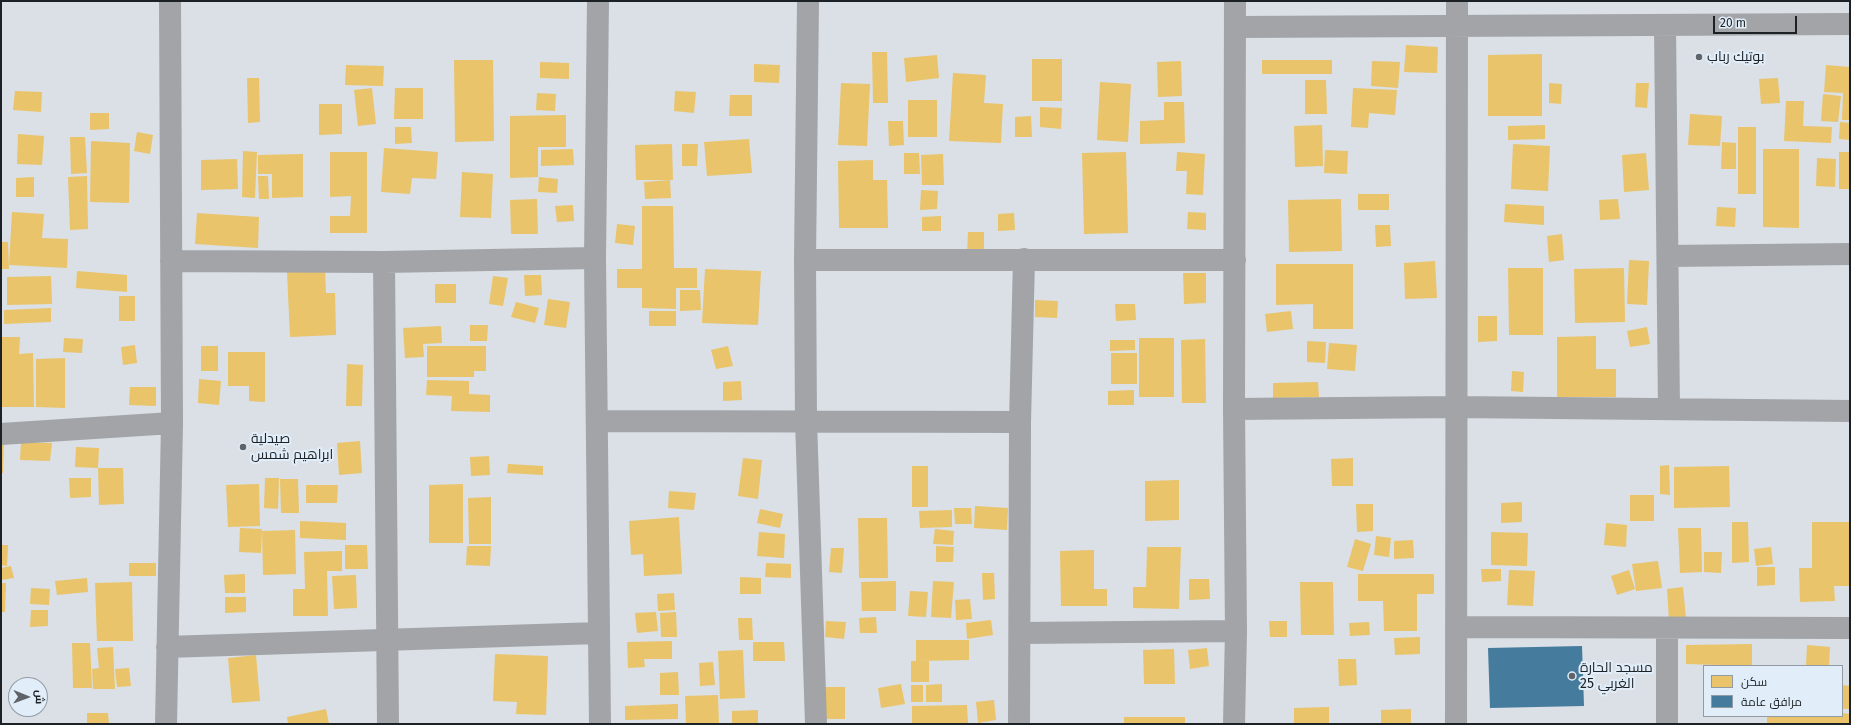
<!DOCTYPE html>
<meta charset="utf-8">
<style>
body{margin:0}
#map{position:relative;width:1851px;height:725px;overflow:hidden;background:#dae0e6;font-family:"Fira Sans",Cairo,sans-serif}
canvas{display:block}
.frame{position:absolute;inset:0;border:2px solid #1c2125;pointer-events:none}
.legend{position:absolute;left:1703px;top:665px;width:140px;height:52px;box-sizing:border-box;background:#e1edf9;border:1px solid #929ba4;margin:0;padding:5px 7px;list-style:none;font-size:12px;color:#1c2125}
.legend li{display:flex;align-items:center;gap:8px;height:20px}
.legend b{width:20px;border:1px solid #929ba4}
.north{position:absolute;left:8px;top:677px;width:40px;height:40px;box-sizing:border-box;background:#e1edf9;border:1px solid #929ba4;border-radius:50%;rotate:91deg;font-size:11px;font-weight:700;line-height:16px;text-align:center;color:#1c2125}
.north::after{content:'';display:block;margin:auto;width:14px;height:18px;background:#5e6469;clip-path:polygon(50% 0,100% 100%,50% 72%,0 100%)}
.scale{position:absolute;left:1713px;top:16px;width:84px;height:18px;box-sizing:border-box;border:2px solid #1c2125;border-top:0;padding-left:5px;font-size:12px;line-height:14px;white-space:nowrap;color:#1c2125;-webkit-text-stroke:3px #e1edf9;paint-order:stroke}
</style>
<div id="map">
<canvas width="1851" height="725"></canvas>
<div class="frame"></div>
<ul class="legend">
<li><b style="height:11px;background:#e9c46a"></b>سكن</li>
<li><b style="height:11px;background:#457b9d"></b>مرافق عامة</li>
</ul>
<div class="north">ش</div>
<div class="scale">20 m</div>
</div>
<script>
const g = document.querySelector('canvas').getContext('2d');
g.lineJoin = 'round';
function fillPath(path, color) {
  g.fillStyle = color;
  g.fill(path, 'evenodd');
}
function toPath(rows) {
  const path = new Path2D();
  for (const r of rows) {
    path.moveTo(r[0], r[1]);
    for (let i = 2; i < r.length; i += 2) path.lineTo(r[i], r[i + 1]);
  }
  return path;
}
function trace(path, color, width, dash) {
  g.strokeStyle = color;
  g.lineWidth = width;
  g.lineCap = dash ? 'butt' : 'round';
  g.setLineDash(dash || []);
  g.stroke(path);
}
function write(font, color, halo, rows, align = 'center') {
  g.font = font + ' "Fira Sans",Cairo,sans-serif';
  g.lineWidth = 4;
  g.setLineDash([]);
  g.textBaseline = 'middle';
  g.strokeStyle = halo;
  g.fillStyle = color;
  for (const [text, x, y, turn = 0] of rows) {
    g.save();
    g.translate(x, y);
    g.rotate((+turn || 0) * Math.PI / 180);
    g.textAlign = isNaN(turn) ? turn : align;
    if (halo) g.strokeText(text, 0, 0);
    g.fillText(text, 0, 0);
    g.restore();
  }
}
fillPath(toPath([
 [1406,45,1438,47,1437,73,1404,72],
 [872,52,887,52,888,103,873,103],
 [1542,54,1542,116,1488,116,1488,55],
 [937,55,939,78,906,82,904,58],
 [1032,59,1062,59,1062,101,1032,101],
 [454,60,493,60,494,141,455,142],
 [1262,60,1332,60,1332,74,1262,74],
 [1181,61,1182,96,1158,97,1157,62],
 [1372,61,1400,62,1398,88,1371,86],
 [540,62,569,63,569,79,540,78],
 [754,64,780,65,779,83,754,82],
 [346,65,384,66,383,86,345,85],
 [1826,65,1850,67,1850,120,1842,120,1843,93,1824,92],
 [953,73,986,75,984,103,1003,104,1001,143,949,141],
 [247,78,259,78,260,122,248,123],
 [1778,78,1780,103,1761,104,1759,79],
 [1305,80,1326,80,1327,114,1305,114],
 [1100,82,1131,84,1128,142,1097,140],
 [841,83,870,84,867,146,838,145],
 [1549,83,1562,84,1561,104,1549,103],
 [1636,83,1649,83,1647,108,1635,107],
 [372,88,376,124,358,126,354,90],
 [395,88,423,88,423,119,394,119],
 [1353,88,1397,90,1395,115,1369,113,1368,128,1351,127],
 [15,91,42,92,41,112,13,110],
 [675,91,696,92,694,113,674,111],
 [537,93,556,94,555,111,536,110],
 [1823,94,1841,96,1838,122,1821,121],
 [730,95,752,95,752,116,729,116],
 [908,100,937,100,937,137,908,137],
 [1786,101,1804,101,1803,126,1832,127,1831,143,1784,141],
 [1164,102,1184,102,1185,143,1140,144,1140,121,1164,120],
 [319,104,342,104,342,134,319,135],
 [1040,107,1062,108,1061,129,1040,127],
 [90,113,109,113,109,129,90,130],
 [1690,114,1722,116,1720,146,1688,145],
 [566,115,566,147,538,147,538,177,510,178,510,116],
 [1031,116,1032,137,1015,137,1015,117],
 [888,121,903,121,904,145,889,146],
 [1840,122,1850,123,1850,140,1839,139],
 [1322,125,1323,166,1295,167,1294,126],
 [1545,125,1545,139,1508,140,1508,126],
 [395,127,411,127,412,143,395,144],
 [1738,127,1756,127,1756,194,1738,194],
 [137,132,153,135,150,154,134,151],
 [18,134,44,136,42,165,17,164],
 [70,137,85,137,87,173,71,174],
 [749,139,752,173,707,176,704,142],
 [91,141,130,143,129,203,90,202],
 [1722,142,1736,143,1736,169,1721,169],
 [672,144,673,180,636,180,635,145],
 [682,144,698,144,697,166,682,166],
 [1513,144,1550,146,1548,191,1511,189],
 [384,148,438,152,436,179,412,178,410,194,381,192],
 [573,149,574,165,541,166,541,150],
 [1763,149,1799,149,1799,228,1763,227],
 [1325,150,1348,151,1347,174,1324,173],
 [243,151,257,152,255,198,242,197],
 [330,152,367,152,367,233,330,233,330,216,350,216,351,196,330,197],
 [1126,152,1128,233,1084,234,1082,153],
 [1177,152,1205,154,1203,195,1186,194,1187,171,1176,171],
 [1839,152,1850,152,1850,189,1839,189],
 [904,153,919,153,920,174,904,174],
 [1646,153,1649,190,1624,192,1622,155],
 [303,154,303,197,272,198,272,174,258,174,258,155],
 [943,154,944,185,922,185,921,155],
 [1817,158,1836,159,1835,187,1816,186],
 [237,159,238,189,201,190,201,160],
 [873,160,873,180,887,180,888,228,839,228,838,161],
 [462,172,493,174,491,218,460,217],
 [87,176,88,229,70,230,68,177],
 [258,176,268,176,269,199,259,199],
 [34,177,34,197,16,197,16,178],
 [539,177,558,179,557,193,538,192],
 [670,180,671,198,645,199,644,182],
 [921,190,938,191,937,209,920,210],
 [1358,194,1389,194,1389,210,1358,210],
 [537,199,538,234,511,234,510,200],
 [1341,199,1342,251,1289,252,1288,200],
 [1618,199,1620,219,1600,220,1599,200],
 [1505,204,1544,206,1544,225,1504,222],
 [573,205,574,221,557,222,555,206],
 [642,206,673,206,674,268,697,268,697,288,676,288,676,309,642,308,642,288,617,288,617,269,642,269],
 [1717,207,1736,208,1735,227,1716,226],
 [12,212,44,214,42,238,68,239,67,268,9,265],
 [1188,212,1206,213,1206,230,1187,229],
 [197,213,259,217,258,248,195,244],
 [1014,213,1015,230,998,231,998,214],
 [941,216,941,231,922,231,922,217],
 [617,224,635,226,633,245,615,243],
 [1375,225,1390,225,1391,246,1376,247],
 [968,232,984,232,984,256,967,256],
 [1562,234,1564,260,1549,262,1547,236],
 [1,242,8,242,9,269,1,269],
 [1629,260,1649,261,1647,305,1627,304],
 [1435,261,1437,298,1405,299,1404,263],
 [1276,264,1353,264,1353,329,1313,329,1313,304,1276,305],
 [1508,268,1543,268,1543,335,1509,335],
 [1624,268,1625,322,1575,323,1574,269],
 [705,269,761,271,758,325,702,323],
 [325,270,326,293,335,293,336,335,290,337,287,272],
 [77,271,127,275,127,292,76,288],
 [1183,273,1206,273,1206,303,1184,304],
 [524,275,541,275,542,295,525,296],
 [51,276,52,304,7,305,7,277],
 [493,276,508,278,503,306,489,304],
 [435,284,456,284,456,303,435,303],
 [680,290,700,290,701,310,680,311],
 [119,296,135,296,135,321,119,321],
 [548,299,570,302,566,328,544,325],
 [1035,300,1058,301,1057,318,1035,317],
 [516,302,539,308,535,323,511,317],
 [1115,304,1135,304,1136,320,1116,321],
 [51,308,51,322,4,324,4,310],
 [649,311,676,311,676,326,649,326],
 [1291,311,1293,329,1267,332,1265,314],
 [1478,316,1497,316,1497,341,1478,342],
 [470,325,488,325,487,341,470,341],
 [441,326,442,343,423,344,424,357,405,358,403,328],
 [1647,327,1650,344,1630,347,1627,331],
 [1596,336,1596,369,1616,369,1616,397,1557,397,1557,337],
 [1,337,20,337,19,354,33,353,34,407,1,407],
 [64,338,83,339,82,353,63,352],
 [1139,338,1174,338,1174,397,1139,397],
 [1205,339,1206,403,1182,403,1181,340],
 [1110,340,1135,340,1135,350,1110,351],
 [1307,341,1326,342,1325,363,1307,362],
 [1329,343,1357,345,1355,371,1327,369],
 [135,345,137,363,123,365,121,347],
 [201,346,218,346,218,371,201,371],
 [427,346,486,346,486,371,474,371,474,377,427,377],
 [728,346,733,366,716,369,711,350],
 [228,352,265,352,265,402,249,401,249,386,228,386],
 [1111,353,1137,353,1137,384,1111,384],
 [65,358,65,408,36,407,36,359],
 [347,364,363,365,362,406,346,406],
 [1512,371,1524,372,1523,392,1511,391],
 [199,379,221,381,219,405,198,403],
 [427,380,469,381,469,394,490,395,490,412,451,411,452,396,426,395],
 [741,381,742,400,723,401,723,382],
 [1318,382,1319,397,1273,398,1273,383],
 [130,387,156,387,156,406,129,405],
 [1134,390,1134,405,1108,405,1108,391],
 [360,441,362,473,339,475,337,443],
 [21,442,52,443,50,461,20,460],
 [1,444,4,444,3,473,1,473],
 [76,447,99,448,98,468,123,468,124,504,99,505,98,468,75,467],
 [489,456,490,475,471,476,470,457],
 [743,458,762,460,758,499,738,496],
 [1353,458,1353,486,1332,486,1331,459],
 [508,464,543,466,543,475,507,473],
 [1669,465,1670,495,1660,494,1660,466],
 [912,466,928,466,928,507,912,507],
 [1729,466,1730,507,1674,508,1674,467],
 [69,478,91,478,91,497,70,498],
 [265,478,279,478,278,509,264,508],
 [280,479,298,479,299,513,281,513],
 [1179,480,1179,520,1145,521,1145,481],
 [259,484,260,526,228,527,226,485],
 [463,484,463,543,429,543,429,485],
 [306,485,338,485,337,503,306,503],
 [669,491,696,493,694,510,668,508],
 [1630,495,1654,495,1654,521,1630,521],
 [491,497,491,544,469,544,468,498],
 [1522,502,1522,522,1501,523,1501,503],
 [1356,504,1373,504,1373,531,1357,532],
 [975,506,1008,508,1007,530,974,528],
 [954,508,971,508,972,524,955,524],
 [760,509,783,514,780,528,757,523],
 [952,510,952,527,920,528,919,511],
 [679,517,682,574,644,576,643,554,631,555,629,521],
 [858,518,887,518,888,578,859,578],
 [300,521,346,523,346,540,300,538],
 [1732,522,1748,522,1749,562,1732,563],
 [1812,522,1850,522,1850,586,1834,586,1835,601,1800,602,1799,568,1812,568],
 [1606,523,1627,525,1626,547,1604,545],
 [240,528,262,529,261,553,239,552],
 [1678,528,1701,528,1702,572,1680,573],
 [935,529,954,531,953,545,933,544],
 [295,530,296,574,263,575,262,531],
 [759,532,785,534,784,558,757,556],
 [1491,532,1528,533,1527,566,1491,565],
 [1376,536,1391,538,1389,557,1374,555],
 [1355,539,1371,544,1363,571,1347,567],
 [1413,540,1414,558,1394,559,1394,541],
 [1,545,8,545,7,566,1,565],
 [345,545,367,545,368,569,345,569],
 [467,546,491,546,490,566,466,565],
 [936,546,954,547,953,562,936,562],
 [1147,547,1181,547,1179,609,1133,608,1133,587,1146,587],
 [1771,547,1773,564,1756,566,1754,549],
 [831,548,844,548,842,573,829,572],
 [1094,550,1094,589,1107,589,1107,606,1061,606,1060,551],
 [342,551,342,571,327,571,328,616,293,616,293,589,305,589,304,552],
 [1704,552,1722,552,1721,573,1704,572],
 [1658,561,1662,588,1636,591,1632,564],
 [129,563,156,563,156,576,129,576],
 [766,563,791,564,791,578,765,577],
 [11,566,14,578,1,580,1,568],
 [1757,567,1775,567,1775,585,1757,586],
 [1481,569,1501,569,1501,581,1482,582],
 [1509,570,1535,571,1533,606,1507,605],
 [1629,570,1635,589,1617,595,1611,576],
 [982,573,994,573,995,599,983,600],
 [245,574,245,593,225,593,224,575],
 [1358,574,1434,574,1434,594,1417,594,1417,631,1384,631,1383,601,1358,601],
 [356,575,357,608,334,609,332,576],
 [740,577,761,578,761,594,740,594],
 [87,578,88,592,57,595,55,581],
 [1189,579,1209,579,1210,599,1189,600],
 [896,581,896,611,862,611,861,582],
 [933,581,954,582,951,618,931,617],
 [132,582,133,641,97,641,95,583],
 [1300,582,1333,582,1334,635,1301,635],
 [1,583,6,583,5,612,1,612],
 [1683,587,1686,618,1669,620,1667,589],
 [31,588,50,589,49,605,30,604],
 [910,591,928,592,926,617,908,616],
 [674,593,675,610,658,611,657,594],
 [225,597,246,597,246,612,225,613],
 [970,599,972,619,956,620,955,600],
 [31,610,48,610,48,626,30,627],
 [656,612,658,631,637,633,635,613],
 [676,612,677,637,661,637,660,613],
 [876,617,877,633,860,633,859,618],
 [738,618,752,618,753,640,739,640],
 [991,620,993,635,967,639,966,623],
 [826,621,846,622,844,639,825,637],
 [1269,621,1287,621,1287,637,1270,637],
 [1369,622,1370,635,1350,636,1349,623],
 [1420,637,1420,654,1395,655,1394,638],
 [916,640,969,640,969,660,918,661,929,661,929,682,911,682,911,661,916,661],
 [672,641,672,659,644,659,645,667,628,668,627,642],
 [753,642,784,642,785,661,753,661],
 [72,643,90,643,92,688,73,688],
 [1752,644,1752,666,1686,664,1686,645],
 [1807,645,1830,647,1829,666,1806,666],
 [113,647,115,689,93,689,92,669,99,668,97,648],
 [1207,648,1209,666,1190,669,1188,650],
 [1174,649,1175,684,1144,684,1143,650],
 [743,650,745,698,720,699,718,651],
 [495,654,548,656,546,715,516,714,517,702,493,701],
 [256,655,260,701,232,703,228,658],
 [1338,659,1356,659,1357,685,1339,686],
 [713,662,715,685,700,686,699,663],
 [129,668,131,686,117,687,115,669],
 [678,672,679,695,660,695,660,673],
 [901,684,905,704,881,708,878,688],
 [942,684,942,702,926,702,926,685],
 [911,685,923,685,923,702,911,702],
 [1842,685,1850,686,1850,709,1842,709],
 [825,687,845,687,845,719,826,719],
 [718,695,719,724,686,724,685,696],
 [994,700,996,720,978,723,976,702],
 [678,704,678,719,625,720,625,706],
 [967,705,968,724,912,724,912,706],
 [1329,707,1329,724,1294,724,1294,708],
 [326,709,329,724,288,724,287,717],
 [1411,709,1411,724,1381,724,1381,710],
 [758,710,758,724,732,724,732,711],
 [87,713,108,713,109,724,87,724],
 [1842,713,1850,714,1850,724,1767,724,1767,716,1842,716],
 [1124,717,1185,717,1185,724,1124,724]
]), '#e9c46a');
fillPath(toPath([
 [1582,646,1584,706,1490,708,1488,648]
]), '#457b9d');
trace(toPath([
 [598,1,595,258,600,724],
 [808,1,805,260,806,420,816,724],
 [1665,25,1669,409],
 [1236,27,1850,24],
 [1668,256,1850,254],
 [805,260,1235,260],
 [171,261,384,262,595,258],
 [384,262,388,724],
 [1234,409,1456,407,1850,411],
 [597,421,1020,422],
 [1,434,172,423],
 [1456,627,1850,628],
 [1020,633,1236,631],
 [167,647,598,633],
 [166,724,172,423,170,1],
 [1019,724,1020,422,1024,259],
 [1234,724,1236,631,1234,409,1235,1],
 [1456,724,1457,1],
 [1667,724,1667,629]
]), '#a2a4a8', 22);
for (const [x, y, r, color] of [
 [1699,57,4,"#5e6469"],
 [243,447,4,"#5e6469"],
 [1572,676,4,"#5e6469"]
]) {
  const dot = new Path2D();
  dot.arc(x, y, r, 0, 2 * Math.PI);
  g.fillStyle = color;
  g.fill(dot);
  trace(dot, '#e1edf9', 1.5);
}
write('14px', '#1c2125', '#e1edf9', [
 ["بوتيك رباب",1707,57],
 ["صيدلية",251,439],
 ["ابراهيم شمس",251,455],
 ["مسجد الحارة",1580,668],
 ["25 الغربي",1580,684]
], 'left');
</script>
